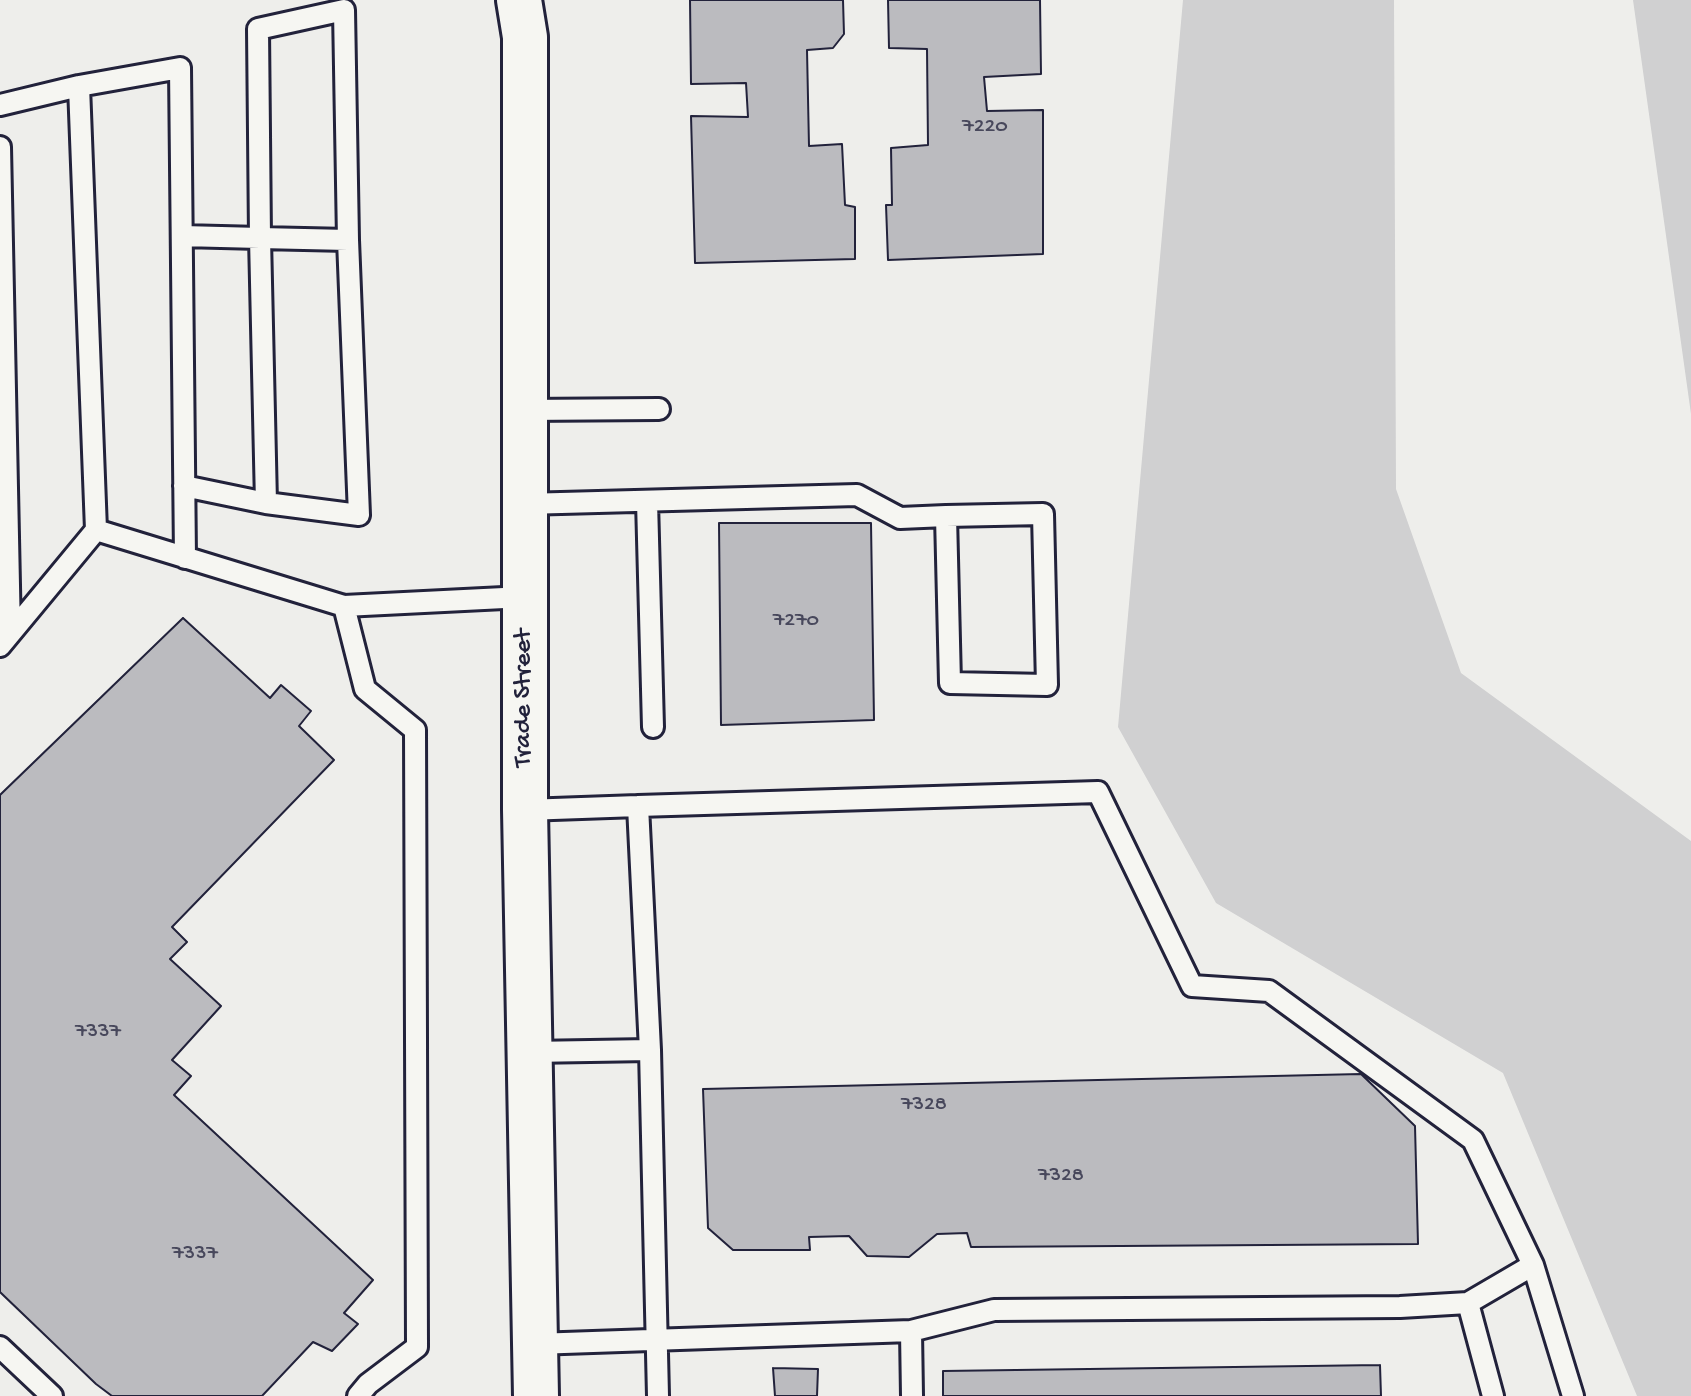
<!DOCTYPE html>
<style>
body{margin:0}
canvas{display:block;background:#eeeeeb}
</style>
<canvas width="1691" height="1396"></canvas>
<script>
const g = document.querySelector('canvas').getContext('2d');
g.lineJoin = 'round';
function fillPath(path, color) {
  g.fillStyle = color;
  g.fill(path, 'evenodd');
}
function toPath(rows) {
  const path = new Path2D();
  for (const r of rows) {
    path.moveTo(r[0], r[1]);
    for (let i = 2; i < r.length; i += 2) path.lineTo(r[i], r[i + 1]);
  }
  return path;
}
function trace(path, color, width, dash) {
  g.strokeStyle = color;
  g.lineWidth = width;
  g.lineCap = dash ? 'butt' : 'round';
  g.setLineDash(dash || []);
  g.stroke(path);
}
function write(font, color, halo, rows, align = 'center') {
  g.font = font + ' "Gochi Hand",sans-serif';
  g.lineWidth = 8;
  g.setLineDash([]);
  g.textBaseline = 'middle';
  g.strokeStyle = halo;
  g.fillStyle = color;
  for (const [text, x, y, turn = 0] of rows) {
    g.save();
    g.translate(x, y);
    g.rotate((+turn || 0) * Math.PI / 180);
    g.textAlign = isNaN(turn) ? turn : align;
    if (halo) g.strokeText(text, 0, 0);
    g.fillText(text, 0, 0);
    g.restore();
  }
}
fillPath(toPath([
 [1183,0,1394,0,1396,489,1461,673,1691,841,1691,1396,1637,1396,1503,1073,1216,903,1118,727],
 [1633,0,1691,0,1691,414]
]), '#d0d0d1');
const building = toPath([
 [690,0,843,0,844,34,833,48,807,50,809,146,842,144,845,205,855,207,855,259,695,263,691,116,748,117,746,83,691,84,690,0],
 [888,0,1040,0,1041,74,984,77,987,111,1043,110,1043,254,888,260,886,205,892,205,891,148,928,145,927,49,889,48,888,0],
 [719,523,871,523,874,720,721,725,719,523],
 [183,618,270,698,281,685,311,711,299,726,334,760,172,927,187,942,170,959,221,1006,172,1060,191,1076,174,1095,373,1280,344,1313,358,1324,332,1351,313,1342,262,1396,112,1396,96,1384,0,1292,0,795,183,618],
 [1361,1074,1415,1126,1418,1244,971,1247,967,1233,937,1234,909,1257,867,1256,849,1236,809,1237,810,1250,733,1250,708,1228,703,1089,1361,1074],
 [1380,1365,1381,1396,943,1396,943,1371,1380,1365],
 [773,1368,818,1369,817,1396,775,1396,773,1368]
]);
fillPath(building, '#bbbbbf');
trace(building, '#22223b', 2);
const service = toPath([
 [0,105,79,86],
 [0,147,10,634],
 [182,236,260,238,348,240,344,10,258,29,260,238,266,503,359,515,348,240],
 [524,410,659,409],
 [184,486,266,503],
 [647,501,653,727],
 [524,504,857,495,900,518,946,516,1043,514,1047,685,950,683,946,516],
 [96,530,79,86,180,68,185,558],
 [344,606,365,689,415,730,417,1347,368,1384,358,1396],
 [0,646,96,530,344,606,524,597],
 [525,810,638,806],
 [530,1052,650,1050],
 [1468,1303,1493,1396],
 [911,1331,912,1396],
 [535,1344,911,1331,994,1310,1400,1307,1468,1303,1533,1265,1573,1396],
 [0,1347,52,1396],
 [658,1396,650,1050,638,806,1098,792,1192,986,1269,991,1473,1140,1533,1265]
]);
const tertiary = toPath([
 [519,0,525,37,525,810,536,1396]
]);
trace(service, '#22223b', 26);
trace(tertiary, '#22223b', 50);
trace(service, '#f6f6f2', 20);
trace(tertiary, '#f6f6f2', 44);
write('22px', '#48485c', null, [
 ["7220",985,128],
 ["7270",796,622],
 ["7337",98,1033],
 ["7328",924,1106],
 ["7328",1061,1177],
 ["7337",195,1255]
]);
write('26px', '#22223b', '#f6f6f2', [
 ["Trade Street",525,698,-90]
]);
</script>
